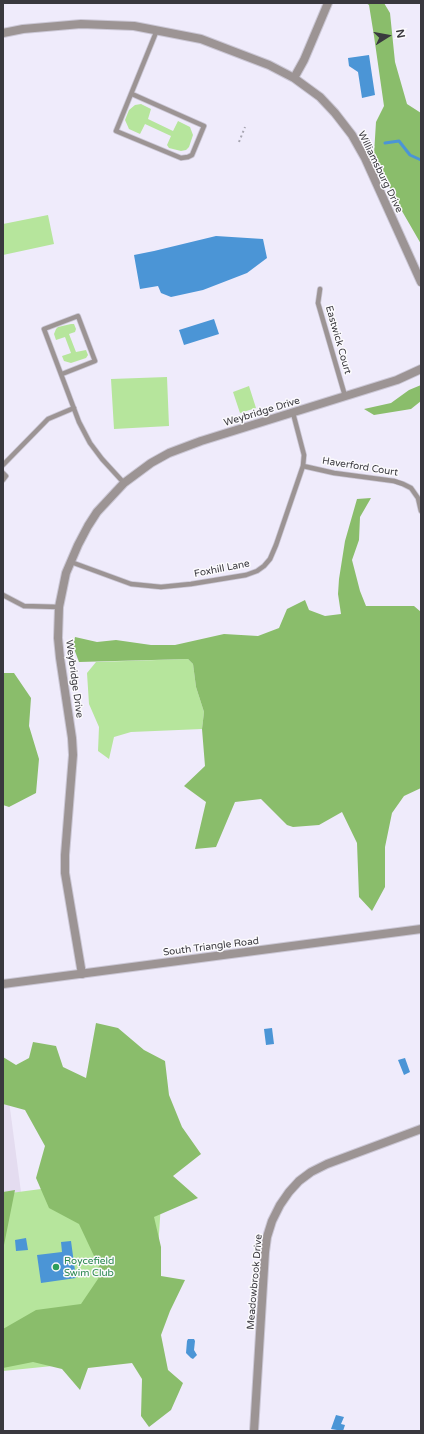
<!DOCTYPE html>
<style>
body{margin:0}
#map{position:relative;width:424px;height:1434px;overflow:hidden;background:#efebfb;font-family:"Varela Round",sans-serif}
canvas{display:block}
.frame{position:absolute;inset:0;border:4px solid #39383e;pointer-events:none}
.north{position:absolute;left:368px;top:16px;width:40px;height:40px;-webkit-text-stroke:3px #fbfafd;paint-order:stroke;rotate:79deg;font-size:11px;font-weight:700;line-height:16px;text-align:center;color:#39383e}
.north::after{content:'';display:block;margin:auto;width:14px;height:18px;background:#39383e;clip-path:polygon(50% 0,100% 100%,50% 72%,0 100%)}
</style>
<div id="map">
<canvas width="424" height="1434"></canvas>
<div class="frame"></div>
<div class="north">N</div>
</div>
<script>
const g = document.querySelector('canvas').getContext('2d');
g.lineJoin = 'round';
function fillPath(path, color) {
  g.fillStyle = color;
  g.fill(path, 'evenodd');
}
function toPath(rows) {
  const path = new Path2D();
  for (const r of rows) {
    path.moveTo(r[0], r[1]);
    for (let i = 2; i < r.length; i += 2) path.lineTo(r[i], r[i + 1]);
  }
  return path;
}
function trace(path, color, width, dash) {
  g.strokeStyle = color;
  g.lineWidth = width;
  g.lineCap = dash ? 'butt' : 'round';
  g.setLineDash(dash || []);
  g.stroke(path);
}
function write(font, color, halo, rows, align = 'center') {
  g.font = font + ' "Varela Round",sans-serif';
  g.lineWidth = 3;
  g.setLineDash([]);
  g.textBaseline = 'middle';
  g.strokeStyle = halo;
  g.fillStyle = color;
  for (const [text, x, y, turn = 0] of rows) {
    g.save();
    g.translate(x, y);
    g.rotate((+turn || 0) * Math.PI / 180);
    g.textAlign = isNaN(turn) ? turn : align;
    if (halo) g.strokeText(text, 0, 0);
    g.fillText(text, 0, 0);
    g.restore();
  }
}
fillPath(toPath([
 [3,1078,6,1078,21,1192,3,1194]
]), '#e4dcf0');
fillPath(toPath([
 [141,104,151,109,148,119,173,131,178,121,190,127,193,135,189,147,186,150,181,151,169,148,167,145,171,136,145,124,140,134,129,129,125,120,129,110,135,105],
 [48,215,54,244,3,255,3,224],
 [71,324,74,324,76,329,75,332,69,334,76,352,86,350,88,355,86,358,71,363,64,361,62,356,71,353,65,337,56,340,54,334,56,329,58,327],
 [167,377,169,426,114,429,111,379],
 [249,386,256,408,240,413,233,392],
 [188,659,193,664,196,687,204,712,202,729,131,732,114,737,109,759,98,751,99,727,89,704,87,673,96,662],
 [163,1173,151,1356,3,1371,3,1194]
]), '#b6e59c');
fillPath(toPath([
 [366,3,384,3,390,13,395,62,407,104,421,113,421,244,395,199,374,154,376,122,384,106,374,36,369,5],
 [421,385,421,401,411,409,374,415,364,409,391,403,409,390],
 [371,498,360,517,359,540,352,560,360,591,366,606,414,606,421,612,421,788,404,796,392,813,385,847,385,887,372,911,359,897,357,843,342,812,319,825,293,827,287,825,261,799,235,802,216,847,195,849,206,802,184,786,205,766,202,729,204,712,196,687,193,664,188,659,79,662,73,646,75,637,97,642,116,640,151,645,175,645,224,634,258,636,279,628,287,609,305,600,309,610,325,616,341,614,338,594,339,579,345,541,357,499],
 [3,673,14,673,31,698,29,726,39,759,36,793,9,807,3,805],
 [96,1023,118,1028,144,1050,165,1061,169,1095,182,1127,201,1154,173,1176,198,1198,154,1217,161,1247,161,1276,185,1280,170,1311,161,1335,168,1370,183,1383,171,1410,149,1427,141,1416,142,1379,132,1363,88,1368,80,1390,62,1369,33,1362,3,1368,3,1329,36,1310,81,1304,102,1273,79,1224,49,1208,36,1178,45,1146,25,1110,3,1104,3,1057,16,1065,29,1058,33,1042,56,1046,63,1067,86,1078],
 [15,1190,4,1245,3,1247,3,1192]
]), '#8abd6b');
fillPath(toPath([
 [369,55,375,95,362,98,358,72,349,66,348,58],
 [216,236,263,239,267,258,247,273,203,290,171,297,161,293,158,286,140,289,134,255,154,251],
 [214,319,219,334,184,345,179,330],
 [272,1028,274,1044,266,1045,264,1029],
 [405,1058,410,1072,404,1075,398,1060],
 [26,1238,28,1250,16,1251,15,1240],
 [71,1241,76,1278,41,1283,37,1255,62,1252,61,1242],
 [188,1339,194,1339,195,1341,194,1350,197,1355,193,1359,191,1358,186,1353,187,1341],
 [336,1415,344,1417,341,1424,345,1425,343,1431,331,1429]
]), '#4b95d6');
trace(toPath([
 [385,143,399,141,410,155,421,160]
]), '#4b95d6', 3);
const service = toPath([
 [132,94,204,126,192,155,188,157,181,158,116,131,157,30],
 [320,289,318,303,345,396],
 [62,374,95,361,78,316,44,329,79,422,90,443,102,459,124,483],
 [3,465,48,419,74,408],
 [303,466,334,473,394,481,403,484,411,488,418,498,421,511],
 [3,473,6,476,3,480],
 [71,562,131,584,161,587,191,584,246,575,257,571,264,566,270,559,276,545,303,466,304,455,293,413],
 [3,595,24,606,59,607]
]);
const minor = toPath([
 [3,33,23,29,81,24,134,26,201,39,269,65,294,78,320,97,335,113,352,135,365,158,421,282],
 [294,78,304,60,328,3],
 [82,974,65,873,65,855,73,755,72,738,60,658,58,638,59,607,66,573,78,545,88,526,97,512,124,483,151,463,169,453,201,441,397,380,421,369],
 [254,1431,265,1252,267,1237,272,1221,280,1205,289,1192,299,1181,311,1172,327,1164,421,1129]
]);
const tertiary = toPath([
 [3,984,421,929]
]);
trace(service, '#cbc7d5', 6);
trace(minor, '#cbc7d5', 10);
trace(tertiary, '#cbc7d5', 10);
trace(toPath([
 [239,142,245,127]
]), '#a7a5b1', 2, [2, 3]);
trace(service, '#9c9494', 4.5);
trace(minor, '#9c9494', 8);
trace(tertiary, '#9c9494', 8);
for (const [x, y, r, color] of [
 [56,1267,4,"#2e9e5b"]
]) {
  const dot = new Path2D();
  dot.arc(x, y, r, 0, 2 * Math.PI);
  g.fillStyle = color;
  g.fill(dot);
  trace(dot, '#fbfafd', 1.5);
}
write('10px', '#39383e', '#fbfafd', [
 ["Williamsburg Drive",380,172,64],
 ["Eastwick Court",338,340,74],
 ["Weybridge Drive",262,412,-17],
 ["Haverford Court",360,467,9],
 ["Foxhill Lane",222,569,-11],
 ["Weybridge Drive",74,679,82],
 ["South Triangle Road",211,947,-7],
 ["Meadowbrook Drive",255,1282,-85]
]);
write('10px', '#27864d', '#fbfafd', [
 ["Roycefield",64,1261],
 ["Swim Club",64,1273]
], 'left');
</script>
